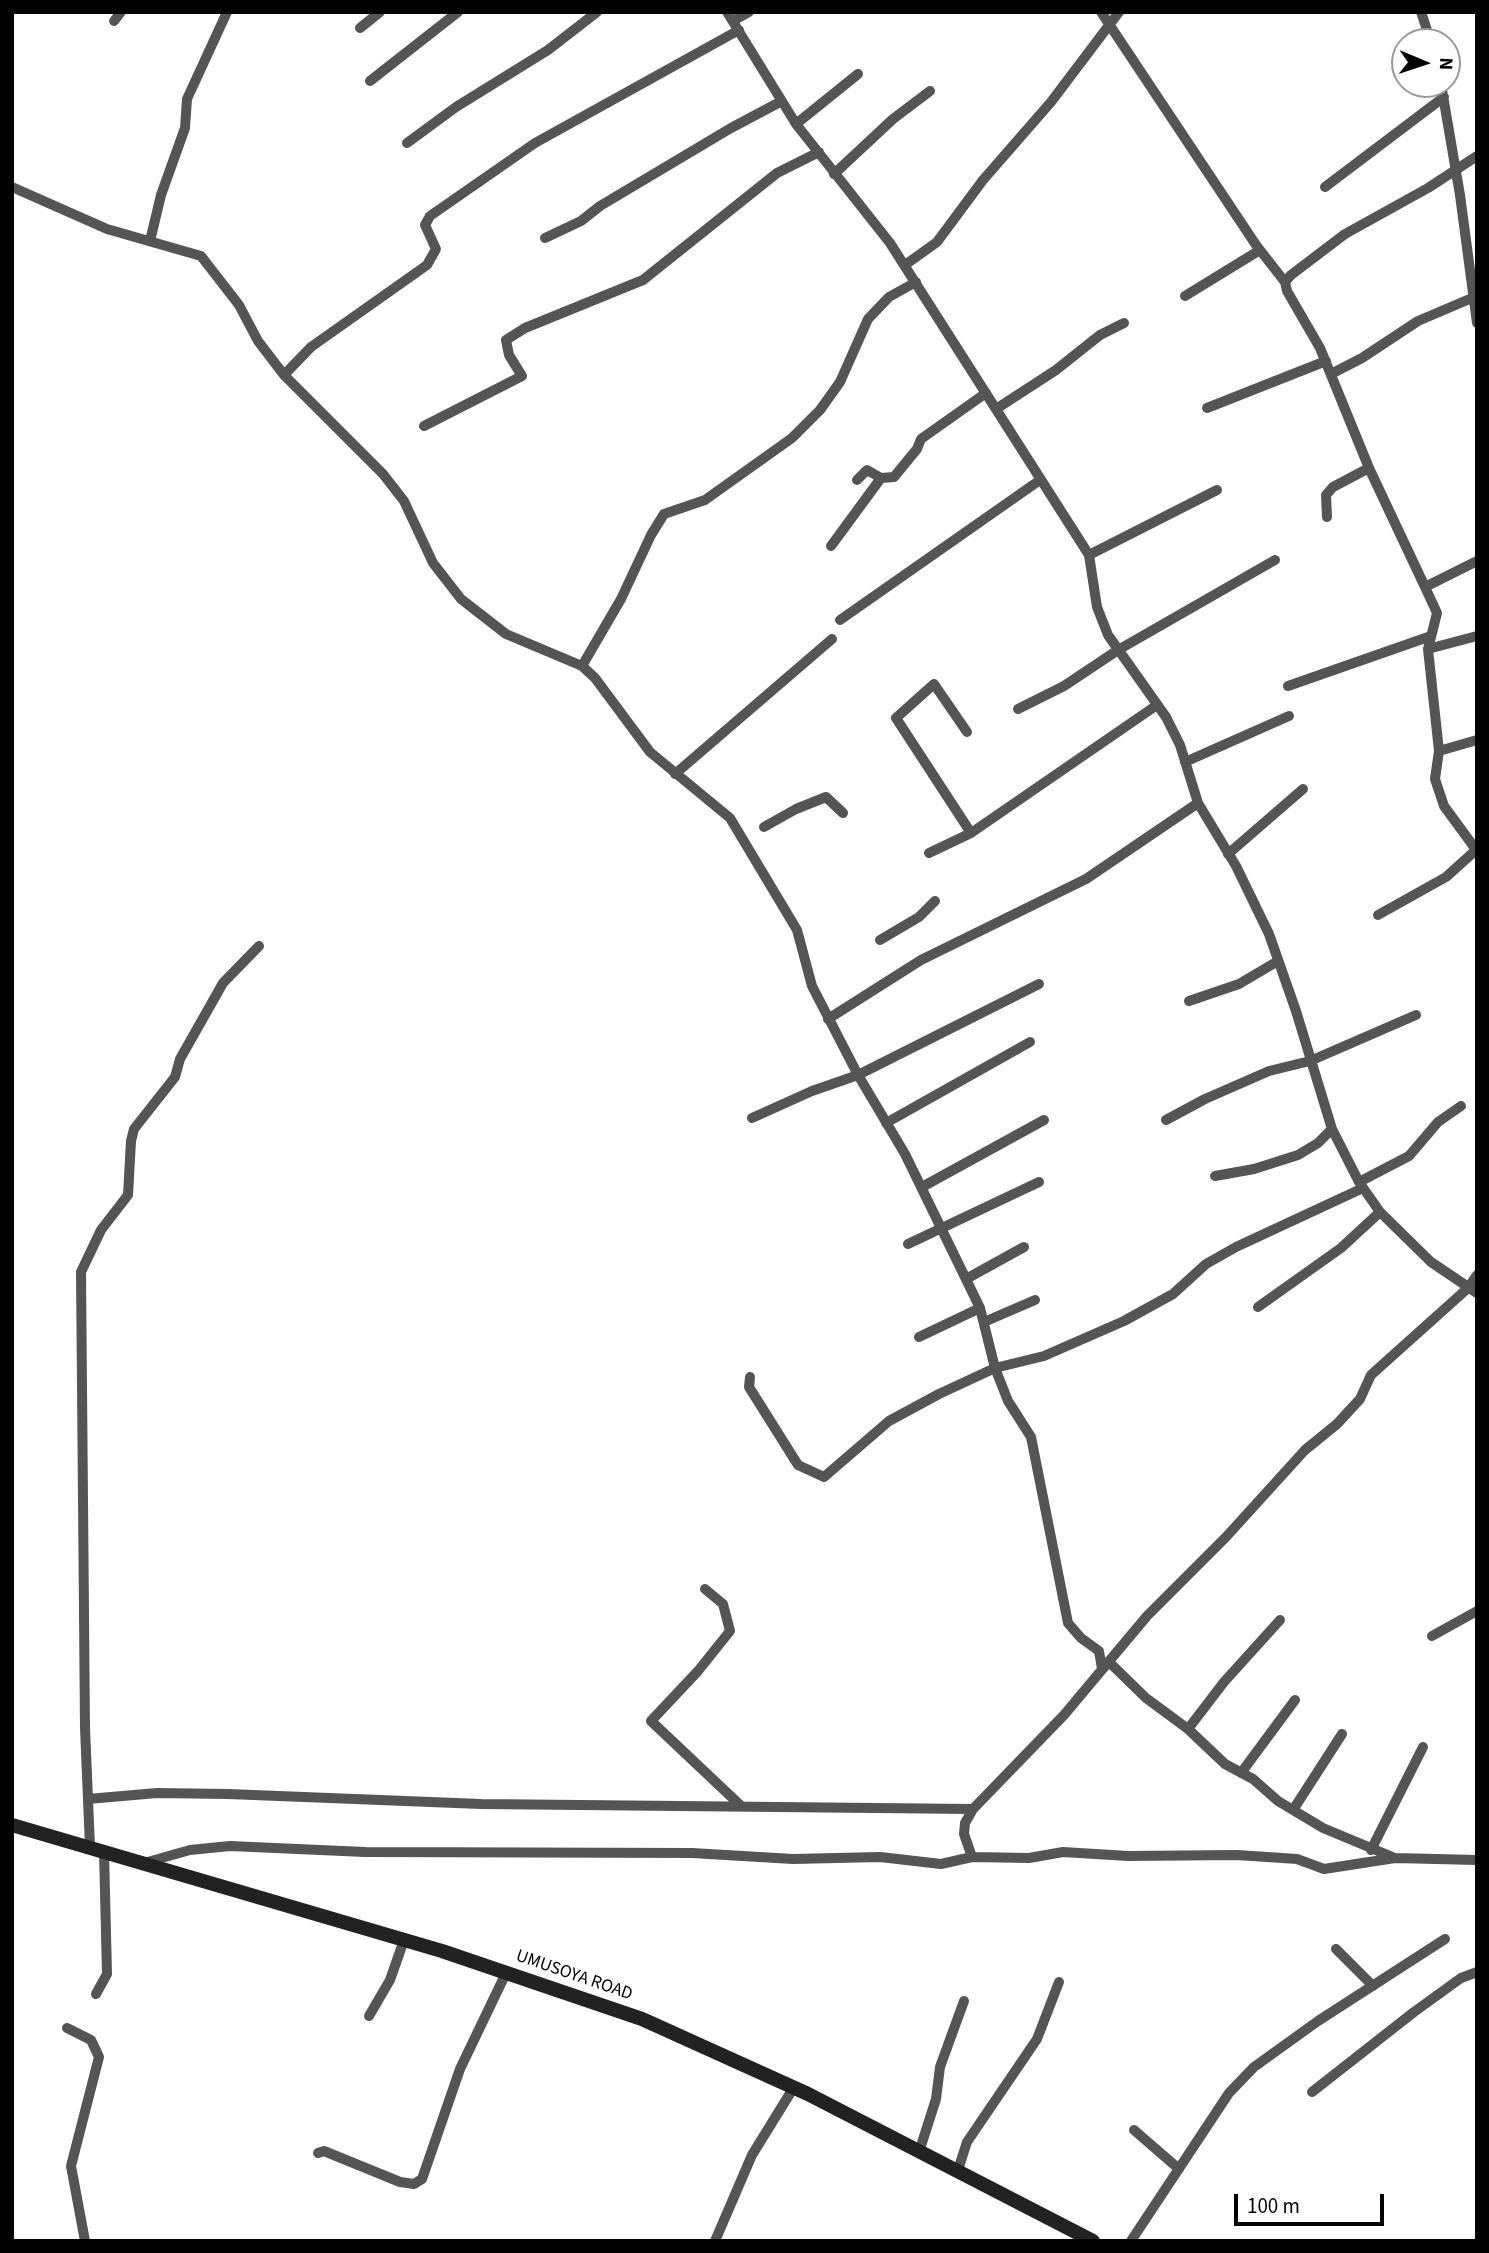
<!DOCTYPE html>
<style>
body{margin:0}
#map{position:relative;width:1489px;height:2253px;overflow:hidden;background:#fff;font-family:"Source Sans 3",sans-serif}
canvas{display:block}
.frame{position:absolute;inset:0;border:14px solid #000;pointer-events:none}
.north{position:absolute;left:1391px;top:28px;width:70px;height:70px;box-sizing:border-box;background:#fff;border:2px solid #999;border-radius:50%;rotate:92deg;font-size:19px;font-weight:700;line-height:28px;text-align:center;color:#000}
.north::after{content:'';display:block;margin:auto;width:24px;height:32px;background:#000;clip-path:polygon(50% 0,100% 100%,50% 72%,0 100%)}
.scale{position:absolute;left:1234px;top:2194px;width:150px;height:32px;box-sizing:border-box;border:4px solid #000;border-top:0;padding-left:9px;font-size:21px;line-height:24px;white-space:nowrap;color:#000;-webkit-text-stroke:5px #fff;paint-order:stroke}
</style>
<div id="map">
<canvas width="1489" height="2253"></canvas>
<div class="frame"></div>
<div class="north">N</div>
<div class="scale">100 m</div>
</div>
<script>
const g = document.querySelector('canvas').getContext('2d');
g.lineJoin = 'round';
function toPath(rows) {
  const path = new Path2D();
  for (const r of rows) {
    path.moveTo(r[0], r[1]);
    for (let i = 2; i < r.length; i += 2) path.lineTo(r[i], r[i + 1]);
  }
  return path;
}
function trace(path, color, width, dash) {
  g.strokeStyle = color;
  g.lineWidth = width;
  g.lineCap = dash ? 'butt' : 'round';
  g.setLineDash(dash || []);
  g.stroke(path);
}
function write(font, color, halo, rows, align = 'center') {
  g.font = font + ' "Source Sans 3",sans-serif';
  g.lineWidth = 5;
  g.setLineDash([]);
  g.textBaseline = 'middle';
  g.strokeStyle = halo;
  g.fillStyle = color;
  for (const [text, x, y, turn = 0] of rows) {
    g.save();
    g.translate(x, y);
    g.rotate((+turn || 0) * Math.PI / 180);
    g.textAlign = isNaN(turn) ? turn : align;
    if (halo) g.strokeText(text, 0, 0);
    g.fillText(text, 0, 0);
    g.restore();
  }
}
trace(toPath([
 [727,12,796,124,890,243,1089,555,1097,607,1108,635,1166,717,1180,745,1198,803,1236,866,1269,934,1296,1011,1332,1129,1359,1182,1380,1212,1431,1262,1477,1293],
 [1101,12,1256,245,1285,282],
 [1421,12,1431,42],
 [114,21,121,12],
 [733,21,749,12],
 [360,28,380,12],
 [370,81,458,12],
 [1441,84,1460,195,1477,323],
 [796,124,858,74],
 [407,143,456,107,548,50,597,12],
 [834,174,893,119,930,91],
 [12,187,107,229,201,256,239,305,258,341,284,375,383,474,404,501,433,563,461,599,506,634,582,666,595,678,650,752,730,818,797,930,812,986,858,1075,1039,984],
 [1325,187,1444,97],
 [545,238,581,221,600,206,731,128,780,102],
 [150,241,161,195,185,128,187,99,227,12],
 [905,265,937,242,983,180,1051,102,1119,12],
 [1185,296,1260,250],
 [1331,374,1362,358,1418,321,1472,298],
 [284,375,311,347,427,265,436,249,425,225,430,216,535,143,739,30],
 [1207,408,1326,361],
 [996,409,1056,370,1100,335,1124,323],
 [424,426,522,376,509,355,506,340,525,328,643,280,777,173,819,152],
 [857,480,867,470,881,478],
 [1327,517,1326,495,1333,487,1369,468],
 [831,546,881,478,894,477,917,449,921,439,986,393],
 [1089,555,1217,490],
 [1477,561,1425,587,1437,613,1428,649,1439,751,1435,779,1444,806,1477,851],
 [1425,587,1369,468,1320,348,1287,291,1285,282,1291,275,1345,234,1428,188,1477,156],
 [840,620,1040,480],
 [1428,649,1477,636],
 [582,666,621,599,651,535,664,514,705,500,792,438,820,410,840,382,868,319,889,297,916,282],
 [1288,686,1431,636],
 [1018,709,1064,686,1118,650,1275,560],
 [967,732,934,684,896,718,971,833],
 [1439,751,1477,740],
 [1185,762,1289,716],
 [675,774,832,639],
 [764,827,796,809,826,797,843,813],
 [929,853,971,833,1157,705],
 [1228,854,1303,789],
 [1378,915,1446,877,1476,850],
 [880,940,919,917,935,901],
 [1189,1001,1239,984,1278,961],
 [828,1019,921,960,1086,879,1198,803],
 [752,1118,812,1091,858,1075,905,1154,980,1308,995,1368,1008,1401,1031,1437,1068,1623,1081,1638,1099,1651,1102,1669],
 [1166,1120,1205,1099,1269,1071,1310,1061,1416,1015],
 [886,1123,1030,1042],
 [1215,1176,1254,1169,1298,1155,1318,1143,1332,1129],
 [1359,1182,1409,1156,1438,1122,1461,1106],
 [922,1187,1044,1120],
 [908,1244,1039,1182],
 [966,1279,1024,1247],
 [1258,1307,1341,1248,1380,1212],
 [984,1322,1035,1300],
 [919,1337,980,1308],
 [750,1377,749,1387,798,1465,824,1477,889,1421,939,1394,995,1368,1044,1356,1124,1321,1173,1294,1206,1264,1236,1247,1363,1188],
 [705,1589,723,1604,730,1631,698,1671,651,1721,740,1805],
 [1432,1636,1477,1611],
 [1109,1662,1146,1698,1188,1729,1225,1764,1253,1779,1278,1801,1323,1828,1395,1858],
 [1188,1729,1224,1682,1280,1620],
 [1241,1773,1295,1700],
 [88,1799,157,1793,228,1794,481,1804,973,1809],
 [1293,1810,1342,1734],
 [90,1847,85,1728,81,1272,101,1230,128,1195,131,1141,134,1129,175,1077,180,1059,223,983,259,946],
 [1371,1850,1423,1747],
 [972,1857,964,1834,965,1823,973,1809,1064,1715,1147,1616,1226,1537,1305,1450,1337,1424,1360,1399,1371,1375,1468,1288,1477,1275],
 [144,1863,190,1850,230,1846,365,1852,692,1853,793,1859,880,1857,941,1864,972,1857,1029,1858,1063,1852,1128,1856,1237,1855,1297,1859,1324,1869,1395,1858,1477,1860],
 [1336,1949,1373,1986],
 [96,1994,107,1974,104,1851],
 [369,2016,390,1980,404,1940],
 [67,2028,91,2040,99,2057,71,2166,85,2241],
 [1312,2092,1414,2012,1461,1978,1477,1972],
 [1134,2130,1179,2169],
 [920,2149,936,2099,940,2067,964,2001],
 [318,2153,324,2151,400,2182,414,2184,422,2179,460,2069,506,1973],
 [958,2170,967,2142,1037,2039,1059,1982],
 [715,2241,752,2155,794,2087],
 [1131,2241,1229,2093,1254,2067,1318,2021,1445,1939]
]), '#555', 10);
trace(toPath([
 [12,1825,442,1951,642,2019,808,2094,1093,2241]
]), '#222', 14);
write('18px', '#000', '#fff', [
 ["UMUSOYA ROAD",574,1976,19]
]);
</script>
